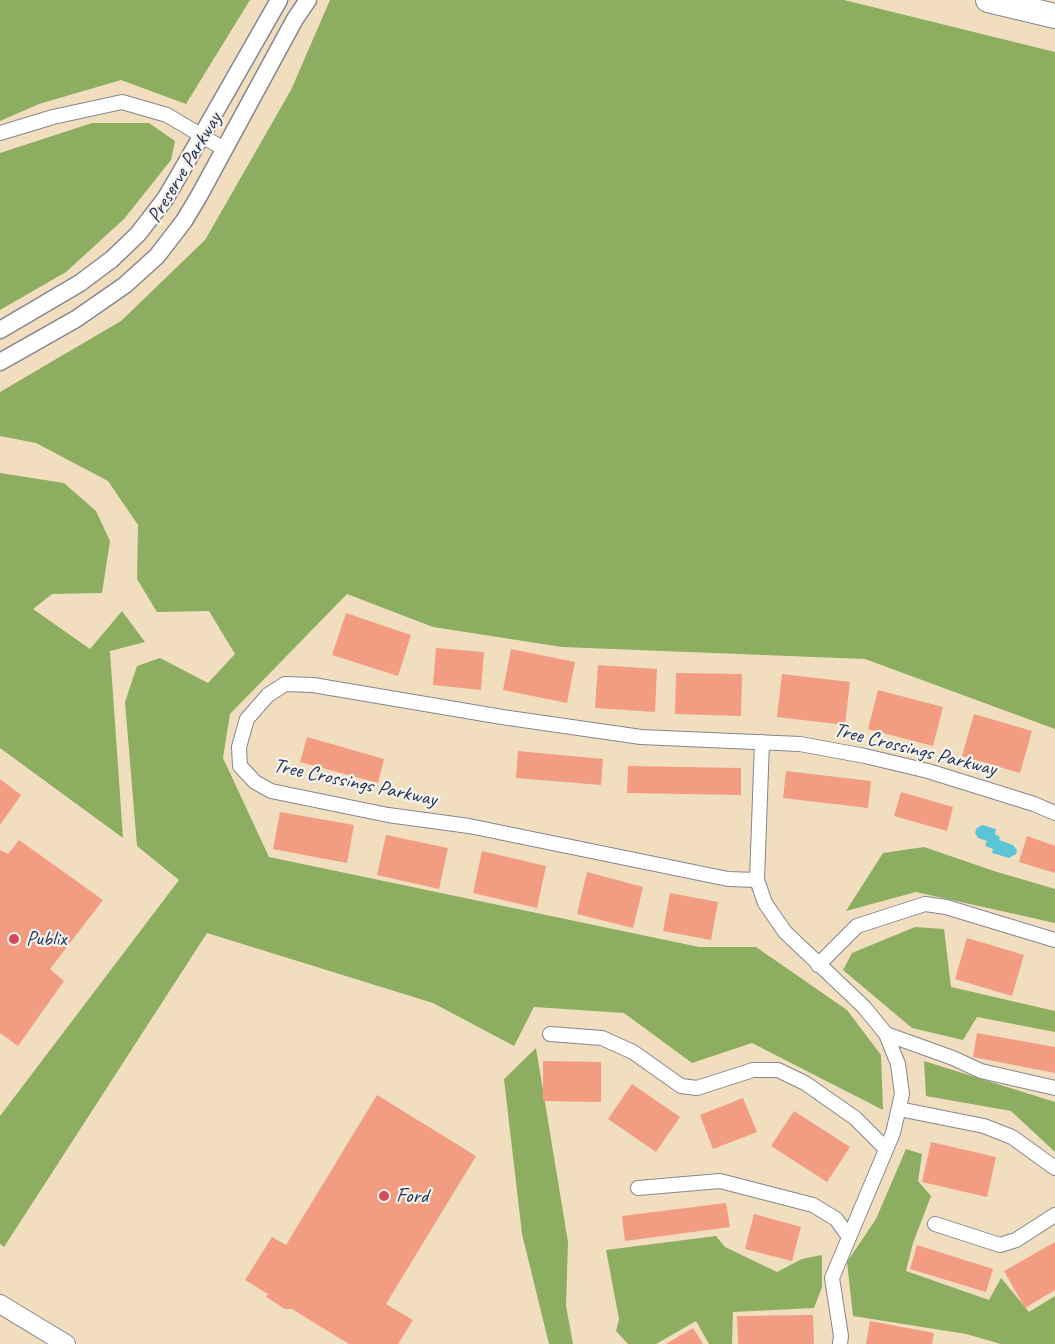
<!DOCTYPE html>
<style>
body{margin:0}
canvas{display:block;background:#f1debf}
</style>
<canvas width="1055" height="1344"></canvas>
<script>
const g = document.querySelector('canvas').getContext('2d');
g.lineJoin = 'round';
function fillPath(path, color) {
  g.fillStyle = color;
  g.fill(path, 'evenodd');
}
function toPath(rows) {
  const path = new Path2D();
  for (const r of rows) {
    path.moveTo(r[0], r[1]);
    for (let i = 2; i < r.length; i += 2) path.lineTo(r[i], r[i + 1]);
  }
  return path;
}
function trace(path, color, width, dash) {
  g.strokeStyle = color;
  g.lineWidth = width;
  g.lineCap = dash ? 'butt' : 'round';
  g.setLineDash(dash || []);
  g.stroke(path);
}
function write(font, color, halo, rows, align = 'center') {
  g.font = font + ' Caveat,sans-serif';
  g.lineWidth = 4.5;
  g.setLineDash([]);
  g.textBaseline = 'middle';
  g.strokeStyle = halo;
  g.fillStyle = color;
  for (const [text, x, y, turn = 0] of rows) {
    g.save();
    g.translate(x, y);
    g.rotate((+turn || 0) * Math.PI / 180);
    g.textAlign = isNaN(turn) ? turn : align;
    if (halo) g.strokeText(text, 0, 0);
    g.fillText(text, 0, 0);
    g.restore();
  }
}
fillPath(toPath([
 [0,0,250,0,186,104,121,80,39,104,0,121],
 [330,0,844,0,1055,52,1055,729,865,659,562,647,433,627,347,594,230,714,223,758,269,857,699,947,756,947,847,1010,881,1055,883,1110,752,1043,692,1063,624,1013,534,1007,514,1046,433,1003,207,933,4,1247,0,1244,0,1116,179,880,137,846,125,702,137,666,160,658,208,683,235,654,209,611,157,612,137,579,138,525,108,481,36,443,0,436,0,392,121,321,205,240,291,90],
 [92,123,149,123,175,141,171,160,124,219,66,272,0,310,0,153],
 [0,473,64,483,96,511,110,541,102,593,52,594,33,609,90,649,122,611,145,642,110,651,123,838,0,748],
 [924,847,994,871,1055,889,1055,923,916,892,846,911,883,853],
 [915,927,944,929,951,987,1055,1011,1055,1032,977,1017,963,1040,912,1028,843,970,852,953],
 [536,1048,568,1242,566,1306,573,1344,549,1344,522,1234,504,1079],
 [924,1061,1055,1102,1055,1152,1011,1111,926,1096],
 [906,1149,922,1154,918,1181,931,1196,913,1243,906,1271,989,1300,1001,1278,1029,1312,1055,1296,1055,1344,1001,1344,966,1334,853,1316,847,1262,876,1219],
 [716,1236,725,1247,777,1272,802,1259,822,1255,822,1287,814,1308,733,1312,732,1344,709,1344,696,1321,656,1344,628,1344,616,1331,619,1319,606,1250]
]), '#8dad60');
fillPath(toPath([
 [982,825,996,829,995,834,1000,837,999,840,1013,845,1017,850,1016,854,1009,858,992,853,993,849,985,846,987,841,978,838,975,833,976,829]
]), '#5bc5d7');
fillPath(toPath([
 [346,613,411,635,398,676,332,655],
 [436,648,484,652,481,690,433,685],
 [511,649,575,662,567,703,503,690],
 [598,665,657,669,655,712,595,708],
 [676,673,742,674,741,716,675,714],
 [782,674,850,682,845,725,777,717],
 [878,690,943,707,933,746,868,729],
 [974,714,1032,731,1020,773,962,756],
 [307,737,384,759,378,783,300,762],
 [518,751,603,759,601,785,516,778],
 [628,766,741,768,741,795,627,793],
 [786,771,871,781,868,808,783,798],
 [0,779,21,795,0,825],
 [901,792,953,807,947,831,894,816],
 [280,812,354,825,347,863,273,849],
 [386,835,448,848,439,889,377,875],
 [1027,836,1055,846,1055,873,1019,862],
 [19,840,103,900,50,969,64,981,18,1046,0,1033,0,850,8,854],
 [482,851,546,866,537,908,473,893],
 [587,872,643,887,633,928,577,914],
 [670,893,718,902,711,940,663,931],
 [967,938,1024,955,1012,996,955,979],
 [977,1033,1055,1047,1055,1073,973,1057],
 [543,1061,601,1062,601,1102,543,1101],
 [632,1084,680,1117,656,1152,608,1119],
 [377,1095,476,1156,386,1304,413,1320,398,1344,349,1344,292,1309,285,1309,266,1297,268,1294,245,1280,272,1237,286,1245],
 [743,1098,757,1132,713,1149,700,1115],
 [794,1111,850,1147,827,1182,771,1146],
 [931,1142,996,1157,987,1197,922,1182],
 [726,1203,730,1227,625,1241,622,1216],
 [754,1214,801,1227,792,1261,745,1249],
 [1055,1242,1055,1290,1025,1308,1004,1271],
 [917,1245,993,1269,986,1292,910,1269],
 [813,1315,814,1344,738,1344,737,1316],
 [870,1321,934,1333,932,1344,866,1344],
 [693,1328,703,1344,666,1344]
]), '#f29c82');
const minor = toPath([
 [0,133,53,117,122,102,167,115,224,149],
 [762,742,757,880,765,903,785,932,864,1007,886,1034,898,1064,902,1094,893,1133,832,1278,841,1336,840,1344],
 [757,880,728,879,469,826,388,815,271,791,255,782,240,766,239,747,247,719,268,695,285,684,313,685,502,717,641,737,800,744,865,756,928,771,1034,804,1055,813],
 [818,965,857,926,925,904,946,907,1055,940],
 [550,1034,602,1038,633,1052,681,1086,697,1088,753,1070,778,1070,805,1083,855,1118,886,1149],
 [886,1034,953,1058,981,1071,1055,1088],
 [899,1109,984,1126,1012,1137,1055,1168],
 [638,1188,720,1181,813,1205,836,1219,849,1237],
 [935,1224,1000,1245,1016,1240,1055,1215]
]);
const tertiary = toPath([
 [0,330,80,283,112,259,138,234,165,199,178,177,279,0],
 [0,362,76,319,125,285,157,256,184,221,199,196,295,19,308,0]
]);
const secondary = toPath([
 [0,1304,66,1344]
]);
const motorway = toPath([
 [988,0,1055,16]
]);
trace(minor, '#86868e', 16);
trace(tertiary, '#86868e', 19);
trace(secondary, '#86868e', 20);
trace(motorway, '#86868e', 26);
trace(minor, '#fff', 14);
trace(tertiary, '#fff', 16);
trace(secondary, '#fff', 18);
trace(motorway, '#fff', 24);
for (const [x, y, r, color] of [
 [14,939,6,"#d1495b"],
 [384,1196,6,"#d1495b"]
]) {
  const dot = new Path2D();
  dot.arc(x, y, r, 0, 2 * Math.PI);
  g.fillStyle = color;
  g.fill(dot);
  trace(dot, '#f7f3e8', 2);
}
write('21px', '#1b2f5e', '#f7f3e8', [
 ["Preserve Parkway",185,168,-59],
 ["Tree Crossings Parkway",915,750,14],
 ["Tree Crossings Parkway",355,783,12]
]);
write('21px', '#1b2f5e', '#f7f3e8', [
 ["Publix",26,939],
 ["Ford",396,1196]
], 'left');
</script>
